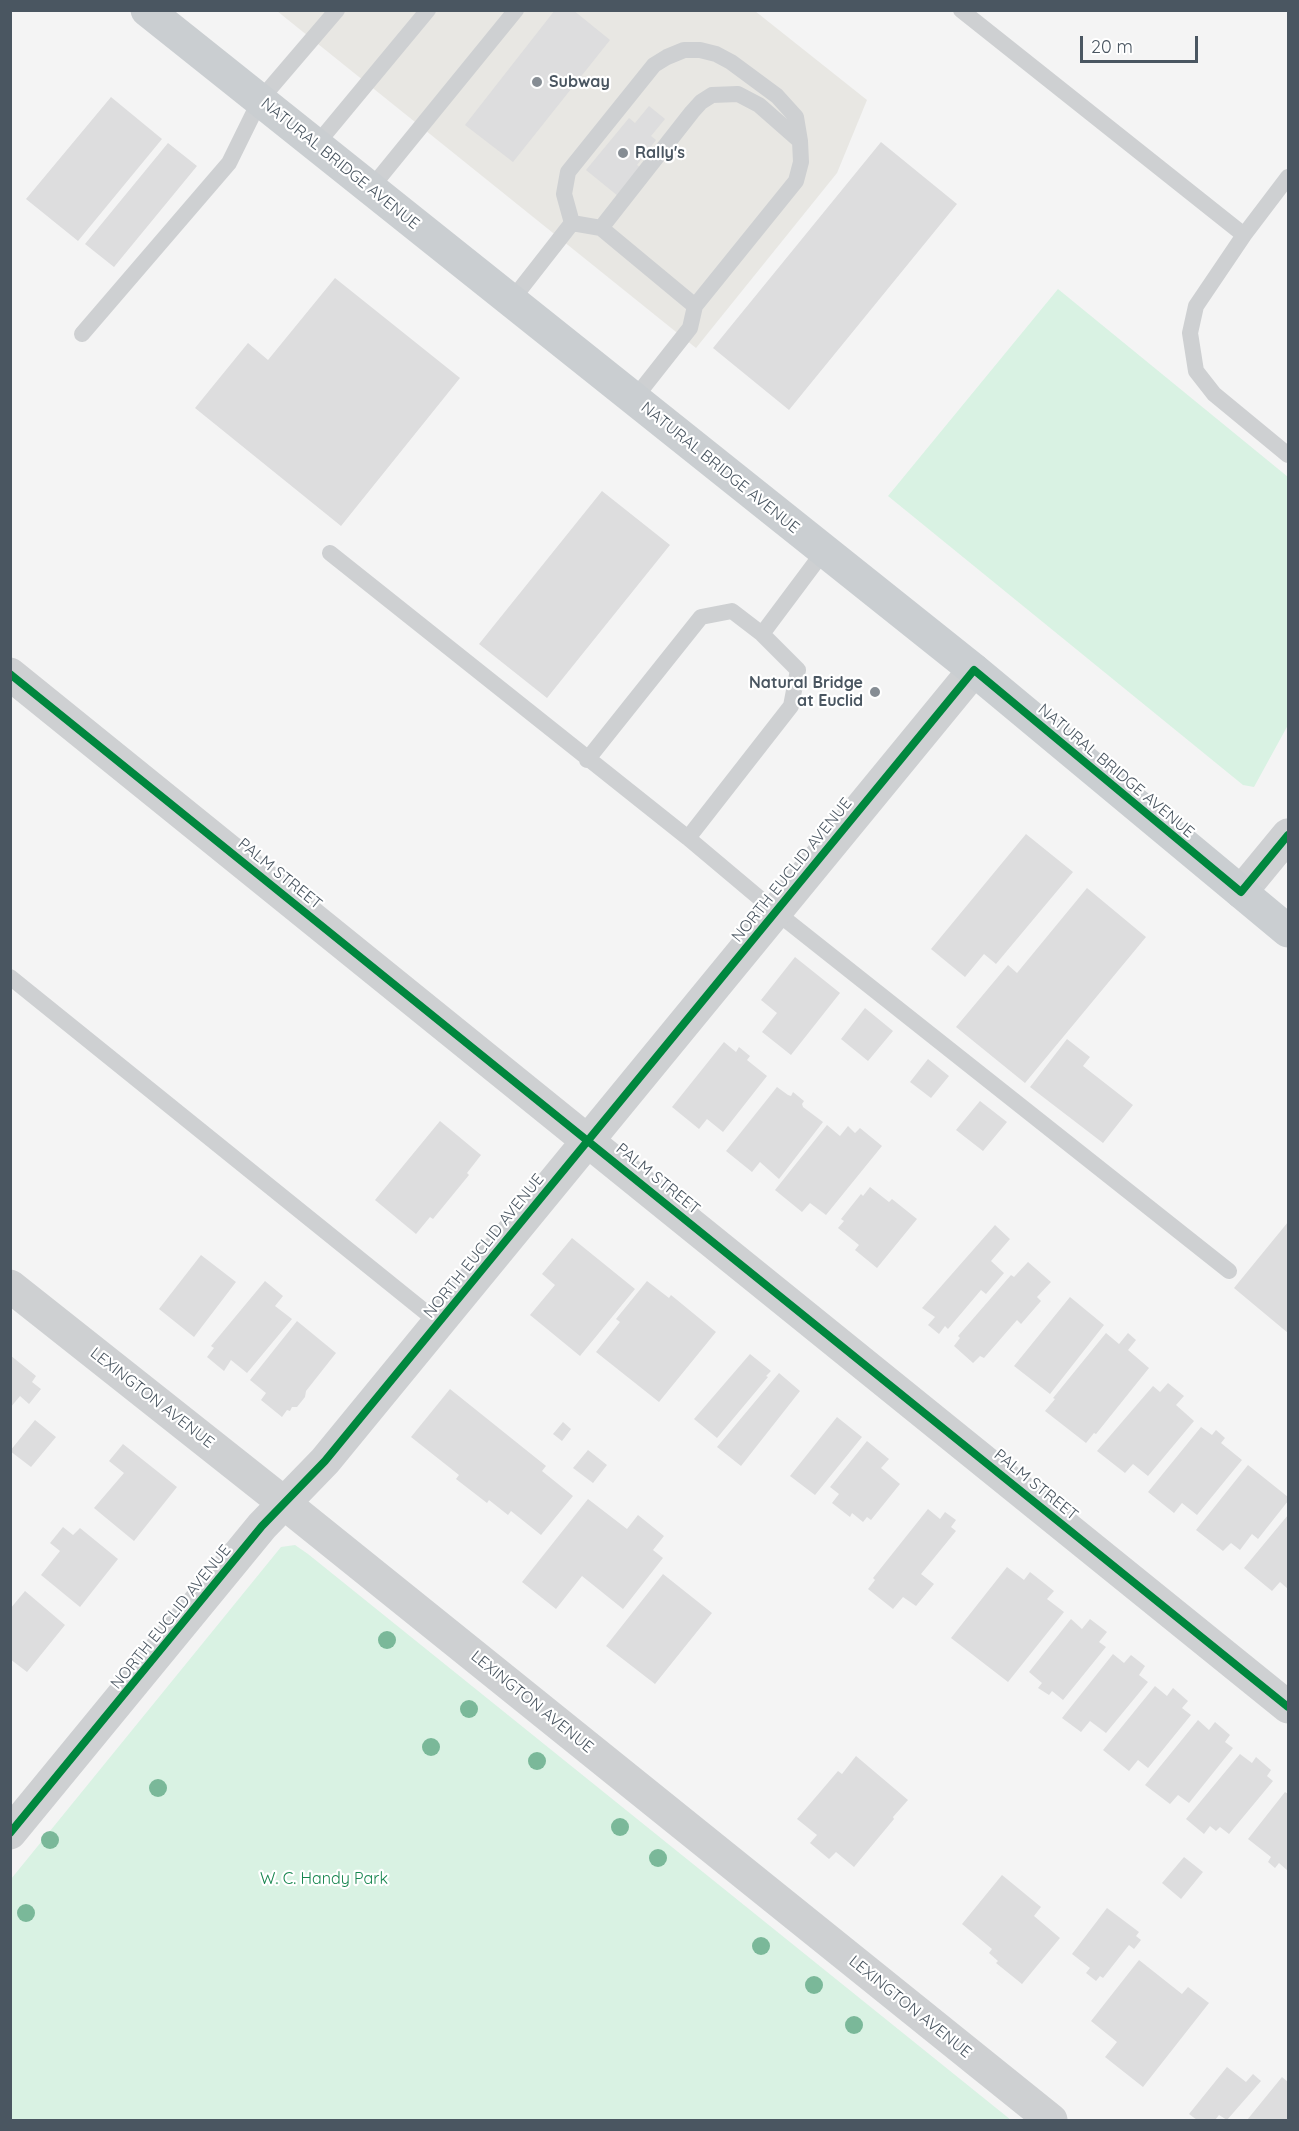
<!DOCTYPE html>
<style>
body{margin:0}
#map{position:relative;width:1299px;height:2131px;overflow:hidden;background:#f4f4f4;font-family:Quicksand,sans-serif}
canvas{display:block}
.frame{position:absolute;inset:0;border:12px solid #4a5661;pointer-events:none}
.scale{position:absolute;left:1080px;top:36px;width:118px;height:27px;box-sizing:border-box;border:3px solid #4a5661;border-top:0;padding-left:8px;font-size:18px;line-height:21px;white-space:nowrap;color:#4a5661;-webkit-text-stroke:4px #fff;paint-order:stroke}
</style>
<div id="map">
<canvas width="1299" height="2131"></canvas>
<div class="frame"></div>
<div class="scale">20 m</div>
</div>
<script>
const g = document.querySelector('canvas').getContext('2d');
g.lineJoin = 'round';
function fillPath(path, color) {
  g.fillStyle = color;
  g.fill(path, 'evenodd');
}
function toPath(rows) {
  const path = new Path2D();
  for (const r of rows) {
    path.moveTo(r[0], r[1]);
    for (let i = 2; i < r.length; i += 2) path.lineTo(r[i], r[i + 1]);
  }
  return path;
}
function trace(path, color, width, dash) {
  g.strokeStyle = color;
  g.lineWidth = width;
  g.lineCap = dash ? 'butt' : 'round';
  g.setLineDash(dash || []);
  g.stroke(path);
}
function write(font, color, halo, rows, align = 'center') {
  g.font = font + ' Quicksand,sans-serif';
  g.lineWidth = 4.5;
  g.setLineDash([]);
  g.textBaseline = 'middle';
  g.strokeStyle = halo;
  g.fillStyle = color;
  for (const [text, x, y, turn = 0] of rows) {
    g.save();
    g.translate(x, y);
    g.rotate((+turn || 0) * Math.PI / 180);
    g.textAlign = isNaN(turn) ? turn : align;
    if (halo) g.strokeText(text, 0, 0);
    g.fillText(text, 0, 0);
    g.restore();
  }
}
fillPath(toPath([
 [277,11,755,11,867,100,837,173,696,348]
]), '#e8e7e3');
fillPath(toPath([
 [1058,289,1288,477,1288,725,1254,787,1243,785,888,496],
 [295,1545,308,1554,1011,2120,11,2120,11,1879,281,1547]
]), '#d9f2e3');
fillPath(toPath([
 [555,10,573,10,610,40,513,162,465,125],
 [111,97,162,139,78,241,26,199],
 [649,106,665,119,651,136,656,140,637,165,641,168,618,196,586,170,629,118,635,123],
 [881,142,957,204,789,410,713,348],
 [168,143,197,166,114,267,85,244],
 [335,278,460,378,341,526,195,408,248,343,268,360],
 [602,491,670,545,547,698,479,644],
 [1026,834,1073,872,996,964,984,954,965,977,931,949],
 [1087,888,1146,937,1025,1083,956,1027,1008,965,1017,973],
 [795,957,840,993,791,1055,762,1032,777,1013,761,1000],
 [865,1008,893,1031,868,1061,841,1039],
 [1067,1039,1090,1057,1083,1066,1133,1105,1103,1143,1030,1087],
 [724,1042,736,1052,739,1047,750,1056,747,1060,767,1076,723,1132,707,1119,699,1129,672,1107],
 [928,1059,949,1076,931,1098,910,1082],
 [777,1087,788,1095,791,1096,793,1092,804,1101,802,1104,803,1107,823,1122,779,1179,760,1162,752,1172,726,1151],
 [980,1101,1007,1122,983,1151,956,1130],
 [440,1121,481,1155,467,1173,469,1175,433,1219,430,1217,416,1234,375,1200],
 [827,1125,840,1136,848,1126,855,1133,860,1128,882,1146,826,1215,810,1203,802,1212,775,1190],
 [870,1187,889,1202,892,1199,917,1219,877,1268,855,1250,859,1245,838,1228,844,1221,841,1219,861,1194,863,1196],
 [1288,1222,1288,1333,1234,1288],
 [995,1225,1010,1239,991,1261,1004,1273,986,1294,981,1290,948,1329,945,1326,939,1334,928,1325,935,1317,922,1308],
 [572,1238,635,1289,580,1356,530,1315,555,1285,542,1274],
 [201,1255,236,1282,194,1337,159,1309],
 [1028,1262,1051,1282,1037,1297,1041,1301,1021,1324,1017,1320,984,1358,980,1356,973,1363,954,1346,960,1338,958,1336,1011,1275,1014,1277],
 [265,1281,283,1296,275,1306,292,1319,247,1373,231,1360,224,1371,207,1357,214,1348,211,1346],
 [647,1281,669,1298,671,1295,716,1332,659,1402,596,1352,620,1322,616,1319],
 [1070,1297,1104,1325,1050,1394,1014,1366],
 [297,1321,336,1353,306,1391,305,1397,297,1407,292,1407,290,1411,287,1410,282,1417,261,1400,266,1393,250,1380],
 [1106,1333,1119,1344,1128,1333,1136,1340,1128,1350,1149,1368,1096,1434,1094,1433,1086,1443,1045,1411,1055,1399,1053,1398],
 [750,1354,771,1371,766,1376,768,1377,717,1438,694,1419],
 [10,1355,36,1376,32,1382,41,1389,29,1404,20,1396,10,1408],
 [779,1373,800,1391,741,1466,717,1447],
 [1168,1383,1184,1396,1176,1405,1194,1421,1148,1476,1133,1464,1125,1473,1097,1451,1153,1386,1160,1392],
 [450,1389,546,1466,542,1471,573,1496,541,1535,511,1511,508,1515,489,1500,487,1503,456,1479,459,1475,411,1437],
 [837,1417,862,1437,815,1495,790,1476],
 [35,1420,56,1437,31,1467,10,1451],
 [563,1422,571,1429,562,1441,553,1434],
 [1201,1427,1212,1435,1216,1430,1225,1438,1221,1443,1242,1460,1197,1515,1182,1503,1174,1513,1148,1492],
 [867,1441,889,1459,881,1468,900,1484,871,1520,867,1517,863,1522,852,1513,850,1517,832,1503,839,1494,830,1487],
 [123,1444,177,1487,134,1541,94,1508,124,1473,109,1461],
 [588,1450,607,1465,593,1483,573,1468],
 [1248,1465,1288,1497,1288,1501,1258,1539,1252,1534,1240,1550,1231,1543,1223,1551,1196,1530],
 [588,1499,627,1529,638,1515,664,1536,653,1550,663,1558,623,1609,582,1576,556,1609,522,1582],
 [928,1509,940,1519,945,1512,956,1520,951,1527,956,1531,921,1574,934,1584,916,1606,903,1597,893,1609,868,1589,875,1580,873,1578],
 [1288,1515,1288,1589,1280,1582,1272,1591,1244,1568],
 [63,1527,73,1535,80,1528,118,1559,80,1607,41,1575,60,1551,50,1543],
 [1007,1567,1024,1580,1030,1572,1054,1591,1047,1599,1064,1612,1008,1682,951,1638],
 [663,1574,712,1613,655,1684,606,1646],
 [25,1591,65,1625,27,1672,10,1659,10,1609],
 [1071,1619,1082,1629,1090,1619,1107,1632,1099,1642,1106,1647,1063,1700,1052,1691,1049,1695,1038,1688,1042,1683,1029,1672],
 [1113,1654,1124,1663,1131,1655,1145,1666,1139,1675,1148,1682,1106,1733,1090,1721,1081,1732,1062,1718],
 [1155,1686,1167,1696,1173,1688,1188,1701,1182,1708,1191,1715,1148,1768,1138,1760,1129,1771,1103,1750],
 [1198,1720,1209,1730,1215,1722,1230,1735,1225,1742,1233,1748,1189,1803,1178,1795,1170,1804,1145,1785],
 [1240,1754,1252,1763,1256,1757,1271,1770,1267,1776,1273,1781,1229,1834,1220,1827,1216,1831,1210,1826,1204,1834,1186,1819],
 [856,1756,908,1800,893,1817,894,1819,854,1867,836,1852,829,1859,810,1843,817,1835,797,1819,838,1771,842,1774],
 [1285,1792,1288,1794,1288,1871,1279,1863,1275,1868,1268,1862,1271,1857,1248,1839],
 [1184,1857,1203,1872,1181,1899,1162,1883],
 [1002,1875,1041,1907,1034,1916,1060,1938,1022,1984,996,1963,998,1961,989,1953,992,1949,962,1924],
 [1107,1908,1139,1932,1136,1936,1141,1940,1134,1949,1129,1945,1103,1978,1100,1976,1096,1981,1086,1973,1090,1968,1072,1954],
 [1139,1960,1182,1994,1188,1987,1209,2003,1143,2087,1105,2057,1117,2042,1091,2021],
 [1227,2067,1246,2082,1253,2074,1261,2081,1227,2120,1219,2115,1215,2120,1197,2120,1189,2114],
 [1282,2077,1288,2082,1288,2120,1247,2120]
]), '#ddddde');
trace(toPath([
 [961,10,1244,235,1196,306,1190,333,1196,371,1214,394,1288,455],
 [316,145,428,10],
 [371,188,516,10],
 [572,223,564,194,568,172,654,65,667,57,684,50,700,50,716,54,731,62,777,96,796,117,800,141,801,162,796,181,695,306,690,328,634,399],
 [572,223,601,228,695,306],
 [601,228,692,112,701,102,712,95,738,94,759,105,800,141],
 [1244,235,1288,177],
 [511,301,572,223],
 [82,334,229,163,260,100,337,10],
 [330,553,688,838,776,912,1229,1271],
 [587,760,701,617,732,611,762,634,824,551],
 [688,838,791,706,798,670,762,634],
 [10,977,439,1323]
]), '#ced0d2', 16);
trace(toPath([
 [10,674,1288,1707],
 [1241,892,1288,835],
 [10,1286,284,1503,1051,2120],
 [10,1833,262,1526,325,1461,974,670]
]), '#ced0d2', 33);
trace(toPath([
 [147,10,974,670,1288,931]
]), '#caced1', 33);
trace(toPath([
 [10,674,1288,1707],
 [10,1833,262,1526,325,1461,974,670,1241,892,1288,835]
]), '#00873e', 8);
g.fillStyle = '#7ab899';
for (const [x, y] of [
 [387,1640],
 [469,1709],
 [431,1747],
 [537,1761],
 [158,1788],
 [620,1827],
 [50,1840],
 [658,1858],
 [26,1913],
 [761,1946],
 [814,1985],
 [854,2025]
]) {
  g.beginPath();
  g.arc(x, y, 9, 0, 2 * Math.PI);
  g.fill();
}
for (const [x, y, r, color] of [
 [537,82,6,"#868d94"],
 [623,153,6,"#868d94"],
 [875,692,6,"#868d94"]
]) {
  const dot = new Path2D();
  dot.arc(x, y, r, 0, 2 * Math.PI);
  g.fillStyle = color;
  g.fill(dot);
  trace(dot, '#fff', 2);
}
write('bold 16px', '#4a5661', '#fff', [
 ["Subway",549,82],
 ["Rally's",635,153],
 ["Natural Bridge",863,683,"right"],
 ["at Euclid",863,701,"right"]
], 'left');
write('16px', '#4a5661', '#fff', [
 ["NATURAL BRIDGE AVENUE",340,164,39],
 ["NATURAL BRIDGE AVENUE",720,468,39],
 ["NATURAL BRIDGE AVENUE",1116,771,40],
 ["NORTH EUCLID AVENUE",792,870,-51],
 ["PALM STREET",280,874,39],
 ["PALM STREET",658,1179,39],
 ["NORTH EUCLID AVENUE",484,1246,-51],
 ["LEXINGTON AVENUE",152,1398,38],
 ["PALM STREET",1036,1485,39],
 ["NORTH EUCLID AVENUE",171,1617,-51],
 ["LEXINGTON AVENUE",532,1702,39],
 ["LEXINGTON AVENUE",910,2007,39]
]);
write('16px', '#17864f', '#fff', [
 ["W. C. Handy Park",324,1879]
]);
</script>
